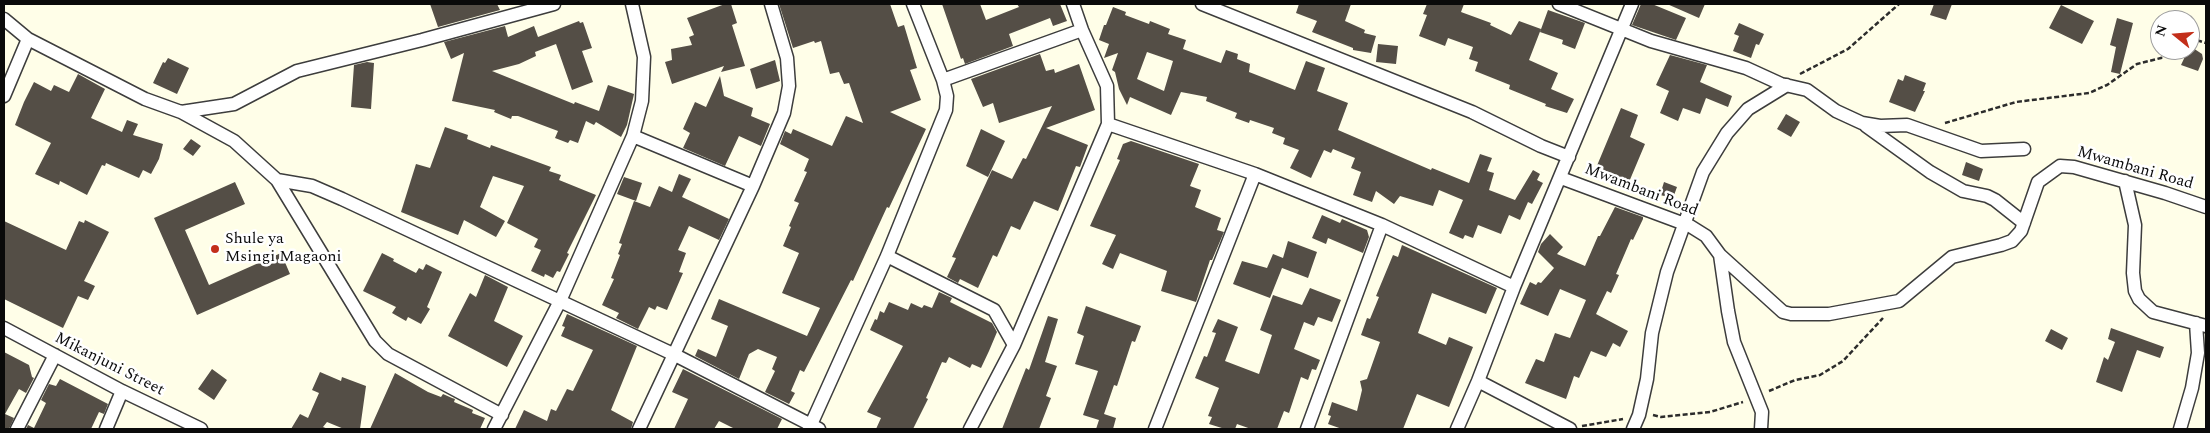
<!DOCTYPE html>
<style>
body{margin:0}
#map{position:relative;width:2210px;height:433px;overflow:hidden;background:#fffee8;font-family:Spectral,serif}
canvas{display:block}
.frame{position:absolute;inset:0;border:5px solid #0a0a0a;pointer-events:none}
.north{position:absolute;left:2150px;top:10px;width:50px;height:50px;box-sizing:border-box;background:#fff;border:1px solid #9d9d9d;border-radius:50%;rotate:287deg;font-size:14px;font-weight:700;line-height:20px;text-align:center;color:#0a0a0a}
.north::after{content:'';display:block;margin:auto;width:18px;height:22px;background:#c32f1a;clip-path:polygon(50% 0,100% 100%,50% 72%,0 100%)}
</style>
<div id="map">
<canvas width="2210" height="433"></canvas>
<div class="frame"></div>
<div class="north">N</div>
</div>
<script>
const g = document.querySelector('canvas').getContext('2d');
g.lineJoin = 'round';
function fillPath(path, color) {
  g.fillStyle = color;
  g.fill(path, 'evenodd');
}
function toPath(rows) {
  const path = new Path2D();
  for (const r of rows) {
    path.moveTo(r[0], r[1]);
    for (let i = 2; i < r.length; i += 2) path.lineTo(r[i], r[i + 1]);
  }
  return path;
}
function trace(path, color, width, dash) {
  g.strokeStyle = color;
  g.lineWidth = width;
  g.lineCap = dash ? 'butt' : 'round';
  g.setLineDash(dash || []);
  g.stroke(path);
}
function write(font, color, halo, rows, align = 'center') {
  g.font = font + ' Spectral,serif';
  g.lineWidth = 5;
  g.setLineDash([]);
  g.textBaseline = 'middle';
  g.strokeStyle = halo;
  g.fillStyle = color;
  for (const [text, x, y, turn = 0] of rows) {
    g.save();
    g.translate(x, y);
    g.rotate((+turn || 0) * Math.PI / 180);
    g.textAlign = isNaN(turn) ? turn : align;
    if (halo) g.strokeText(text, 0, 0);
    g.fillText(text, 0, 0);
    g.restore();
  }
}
fillPath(toPath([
 [430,4,497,4,500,10,438,27],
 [725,4,731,4,737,23,732,25,745,66,721,72,724,66,672,84,665,62,672,60,671,49,692,45,689,37,694,35,687,18],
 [779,4,890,4,898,27,904,25,917,68,910,70,921,100,890,112,926,129,889,208,887,207,853,281,851,280,804,372,800,370,791,391,795,393,789,404,765,392,775,371,772,369,777,357,758,349,749,354,739,379,695,356,698,349,716,357,728,326,711,319,719,299,807,336,820,308,782,293,799,253,783,246,791,227,789,226,799,203,794,201,807,172,804,171,809,159,780,144,785,131,791,134,793,129,832,146,846,116,863,123,849,83,844,84,839,72,830,74,821,41,815,43,814,41,793,48],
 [942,4,980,4,986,20,1019,7,1017,4,1060,4,1067,21,1053,26,1050,18,1009,34,1013,46,965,64,963,58,961,59],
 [1299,4,1351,4,1345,21,1365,30,1364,33,1376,36,1371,53,1353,50,1353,48,1312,32,1317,21,1296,13],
 [1427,4,1464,4,1461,12,1491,23,1490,25,1511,35,1519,21,1541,29,1529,60,1558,73,1551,89,1574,99,1567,113,1545,106,1546,104,1509,89,1510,85,1475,71,1478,62,1469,59,1473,47,1448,38,1445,46,1419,36,1427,15,1423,14],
 [1641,4,1652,4,1686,18,1676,40,1632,25],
 [1667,4,1705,4,1699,18],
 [1934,4,1952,4,1946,20,1930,15],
 [2061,5,2094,21,2082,44,2049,28],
 [1113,7,1126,12,1125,15,1149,24,1150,21,1170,29,1168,34,1186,40,1183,49,1221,63,1226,50,1238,54,1237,59,1250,64,1249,72,1295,90,1306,61,1325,68,1317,91,1348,103,1338,130,1431,170,1432,168,1469,183,1480,154,1492,158,1487,171,1494,173,1489,190,1515,200,1533,170,1540,174,1537,180,1543,183,1532,204,1528,202,1520,220,1509,215,1501,234,1478,225,1473,238,1465,235,1463,239,1449,233,1463,200,1439,190,1433,206,1400,196,1394,204,1376,191,1372,202,1353,195,1361,172,1351,168,1355,158,1333,149,1331,153,1324,150,1311,178,1290,168,1299,150,1283,144,1285,138,1272,133,1274,128,1250,120,1249,123,1235,118,1237,113,1206,101,1207,97,1181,92,1171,115,1130,97,1127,105,1119,89,1115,72,1112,70,1118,53,1104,58,1109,44,1099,40,1104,25,1106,25],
 [1147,52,1173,61,1164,91,1137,79],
 [1548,10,1585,23,1575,49,1562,44,1563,40,1540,32],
 [2117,18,2133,23,2120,74,2111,72,2116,47,2110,45],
 [579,21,580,23,583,22,592,48,582,51,593,82,572,90,556,44,535,52,536,56,519,64,492,71,574,104,575,102,599,111,608,85,634,94,627,125,621,137,596,122,594,125,586,121,578,143,570,140,568,143,555,138,558,131,518,116,512,116,511,119,494,112,495,110,452,101,464,53,451,59,444,42,505,26,508,37,534,26,538,37],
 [1739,23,1764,34,1759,45,1756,44,1751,58,1733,51,1739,36,1734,34],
 [1378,44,1398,46,1396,64,1376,62],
 [2190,46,2202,54,2203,59,2198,71,2181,65],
 [1040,54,1046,71,1054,69,1055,73,1079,64,1095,110,1046,128,1088,145,1080,167,1076,166,1058,211,1034,201,1020,230,1011,226,997,257,993,255,978,288,960,279,958,283,947,277,956,258,952,257,992,170,1012,179,1023,158,1026,159,1052,106,999,123,993,103,983,107,971,79],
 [1670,55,1707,65,1700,82,1732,96,1728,107,1706,98,1700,114,1683,108,1678,121,1660,113,1669,91,1656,85],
 [168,58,189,68,177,94,153,83,163,62,165,63],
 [775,60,780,81,756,89,750,69],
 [367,62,374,63,371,109,351,107,354,65],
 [78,74,105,89,91,118,122,132,127,120,138,124,133,135,163,144,159,159,151,174,143,170,139,178,106,163,105,166,102,165,87,195,60,181,59,185,35,174,51,143,15,125,24,102,34,82,51,91,54,85,69,92],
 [1905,75,1926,83,1923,91,1925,91,1915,112,1889,102,1898,79,1903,81],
 [720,76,724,96,753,108,751,116,770,124,761,146,739,136,725,166,683,148,690,133,683,129,695,102,706,107],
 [1621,108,1638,115,1630,137,1645,144,1629,182,1596,168],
 [1786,114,1800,122,1791,137,1777,129],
 [445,127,468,135,467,139,490,148,491,145,551,167,549,171,561,175,559,180,596,195,567,253,569,254,560,272,557,271,553,278,545,274,544,277,531,271,541,250,534,247,538,239,507,223,524,186,493,176,480,207,505,221,496,237,464,220,458,235,401,212,416,164,430,168],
 [981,129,1005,141,988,177,966,166],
 [191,139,201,146,193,156,183,149],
 [1131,141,1199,164,1190,186,1201,190,1195,207,1221,218,1217,230,1224,232,1212,260,1210,260,1196,302,1161,291,1167,271,1120,253,1113,269,1102,264,1116,235,1090,226,1120,160,1117,159,1123,144],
 [1966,162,1983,169,1979,181,1962,175],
 [679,174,691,179,682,197,729,219,719,240,689,226,678,250,686,253,679,272,683,273,667,310,657,306,655,310,649,307,638,329,616,318,619,313,602,305,614,279,611,278,620,255,618,254,622,244,619,243,634,201,650,207,659,186,672,192],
 [624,177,642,183,636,201,617,194],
 [235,182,245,204,185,230,209,285,281,253,290,274,197,315,154,218],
 [1664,182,1677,187,1673,198,1660,195],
 [1615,207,1643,217,1643,219,1633,240,1631,239,1616,274,1619,275,1611,293,1607,291,1596,314,1628,331,1620,347,1613,343,1606,357,1591,351,1579,378,1574,376,1566,399,1525,383,1536,359,1544,362,1555,333,1570,338,1586,300,1560,289,1548,316,1520,304,1530,282,1536,285,1538,282,1541,283,1554,268,1538,252,1541,244,1550,234,1563,247,1557,254,1585,266,1598,236,1600,236],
 [1322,215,1340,223,1342,219,1367,230,1369,237,1363,253,1328,238,1326,244,1312,238],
 [85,220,109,232,84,281,95,286,88,300,78,296,63,328,4,299,4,221,66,250,79,221,84,223],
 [1288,241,1317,252,1308,278,1282,268,1270,298,1233,284,1242,261,1267,268,1273,254,1283,258],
 [1402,245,1497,288,1486,314,1432,293,1418,333,1446,345,1449,337,1473,347,1449,407,1417,394,1403,429,1342,429,1328,424,1331,416,1328,415,1332,402,1357,411,1362,390,1360,381,1367,379,1380,342,1361,335,1367,318,1370,319,1379,297,1376,296,1393,255,1398,257],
 [382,253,394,259,393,261,416,273,419,268,423,270,426,264,442,272,427,307,430,309,421,324,408,317,406,321,392,313,396,307,363,291],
 [485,275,508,287,494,321,523,336,507,367,448,336,470,293,476,297],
 [1310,288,1341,300,1332,322,1318,317,1314,326,1304,322,1294,349,1320,360,1316,370,1312,369,1308,380,1301,377,1289,413,1284,411,1277,429,1251,429,1237,424,1235,429,1225,429,1209,424,1212,417,1208,416,1219,388,1195,378,1204,356,1207,357,1216,333,1212,332,1218,319,1238,327,1225,361,1259,374,1272,335,1260,330,1273,295,1302,305],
 [939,292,952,298,950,302,992,323,997,332,989,351,981,368,972,364,970,368,949,357,946,363,942,362,926,398,928,399,913,429,876,429,881,418,867,412,903,346,870,330,875,319,877,320,880,311,884,313,889,302,908,310,911,303,922,308,924,305,932,308],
 [1086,306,1141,326,1135,342,1132,341,1117,386,1114,385,1104,414,1116,418,1113,429,1096,429,1099,420,1083,415,1098,371,1075,364,1084,336,1077,333],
 [567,314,637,346,611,410,633,422,631,429,515,429,524,410,547,421,551,409,556,411,567,389,573,391,593,350,561,336,565,327,562,326],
 [1048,316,1058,319,1045,362,1057,366,1046,396,1051,398,1039,429,1002,429,1026,368,1029,370],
 [2111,328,2164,347,2160,358,2137,350,2122,392,2096,382,2104,357,2108,360,2115,342,2108,339],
 [2051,329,2068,338,2062,350,2045,341],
 [4,352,29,365,32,377,34,378,26,393,19,389,5,414,14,418,9,429,4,429],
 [212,369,227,380,214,400,198,389],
 [683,369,782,419,777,429,735,429,719,421,714,429,674,429,688,399,672,392],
 [320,372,341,381,342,377,366,386,360,429,344,429,327,422,323,427,328,429,291,429,300,414,308,418,319,393,312,390],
 [395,373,428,392,441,397,443,394,452,398,455,399,454,402,473,410,472,413,485,418,480,429,370,429],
 [60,379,108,404,104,414,99,412,91,429,26,429,28,425,34,428,46,403,41,400,49,384,56,386]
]), '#544e46');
const minor = toPath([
 [1202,4,1472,112,1541,146,1569,157],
 [1559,4,1651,41,1746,68,1781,84,1807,90,1836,111,1862,123,1880,126,1907,125,1981,151,2024,149],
 [4,19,28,39,145,99,181,112,234,141,277,180,375,341,388,354,502,415],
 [943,80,1082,30],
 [4,96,28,39],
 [181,112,234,104,297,71,422,40,554,4],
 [1108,124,1255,174,1382,225,1514,287],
 [1866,126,1930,172,1963,191,1987,196,1995,200,2024,223],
 [633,136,753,186],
 [1561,178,1690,226,1706,236,1720,255,1783,312,1791,314,1829,314,1899,301,1952,257,2001,245,2012,241,2021,231,2038,182,2060,166,2074,167,2165,193,2206,207],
 [277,180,312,186,342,199,675,355,819,429],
 [2125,181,2135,225,2133,273,2135,291,2139,299,2153,312,2206,326],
 [1720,255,1728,311,1734,342,1762,412,1761,429],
 [887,256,994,310,1014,345],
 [4,328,122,391,201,429],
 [1478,381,1570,429],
 [17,429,55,355],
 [106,429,122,391],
 [494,429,560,301,633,136,642,101,644,57,632,4],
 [639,429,753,186,784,113,789,86,787,58,771,4],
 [809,429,887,256,946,110,947,96,943,80,913,4],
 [970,429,1014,345,1108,124,1107,86,1082,30,1073,4],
 [1155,429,1255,174],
 [1307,429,1382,225],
 [1457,429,1478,381,1514,287,1632,4],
 [1633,429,1639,415,1647,379,1652,333,1667,272,1703,172,1727,133,1748,109,1787,85],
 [2180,429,2192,388,2198,353,2196,323]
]);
trace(minor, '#3d3d3d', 15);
trace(toPath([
 [2190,38,2206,43],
 [1800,74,1848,49,1899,4],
 [1945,123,2016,102,2089,93,2107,85,2137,64,2161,58,2170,50],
 [1769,391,1795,380,1820,375,1843,361,1883,318],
 [1653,415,1661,417,1710,412,1743,402],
 [1582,426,1623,419]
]), '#2c2c2c', 2.5, [5, 2.5]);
trace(minor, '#fff', 12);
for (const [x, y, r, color] of [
 [215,249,5,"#c32f1a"]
]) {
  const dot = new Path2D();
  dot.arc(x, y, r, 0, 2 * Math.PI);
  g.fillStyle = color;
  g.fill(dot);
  trace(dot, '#fff', 2);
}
write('16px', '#0a0a0a', '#fff', [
 ["Mwambani Road",2135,169,16],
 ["Mwambani Road",1641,191,21],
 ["Mikanjuni Street",109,365,27]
]);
write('16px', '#0a0a0a', '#fff', [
 ["Shule ya",225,240],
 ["Msingi Magaoni",225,258]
], 'left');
</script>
